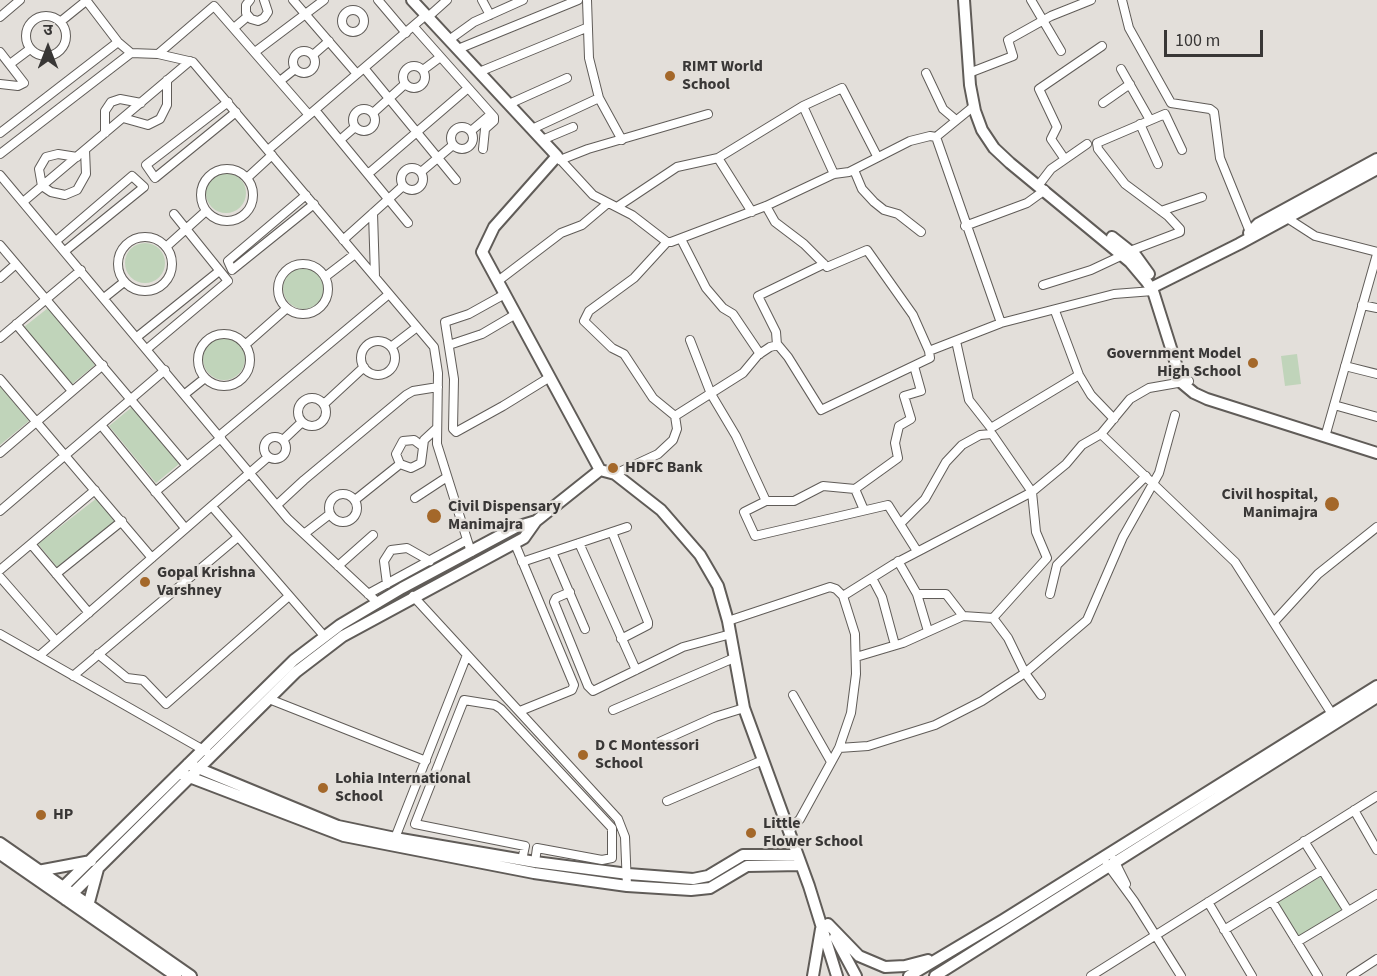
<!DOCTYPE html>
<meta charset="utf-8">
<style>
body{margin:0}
#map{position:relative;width:1377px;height:976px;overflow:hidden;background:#e3dfda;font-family:"Source Sans 3","Noto Sans Devanagari",sans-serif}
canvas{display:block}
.north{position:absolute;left:18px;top:18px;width:60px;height:60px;-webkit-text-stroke:4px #e3dfda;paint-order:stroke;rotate:0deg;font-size:16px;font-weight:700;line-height:24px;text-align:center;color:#393736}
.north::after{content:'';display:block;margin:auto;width:21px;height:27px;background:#393736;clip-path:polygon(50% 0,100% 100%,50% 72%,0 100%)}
.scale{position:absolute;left:1164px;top:30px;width:99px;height:27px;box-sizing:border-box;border:3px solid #393736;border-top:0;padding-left:8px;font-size:18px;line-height:21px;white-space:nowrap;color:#393736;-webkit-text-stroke:4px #e3dfda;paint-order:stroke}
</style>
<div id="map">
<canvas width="1377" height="976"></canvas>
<div class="north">उ</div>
<div class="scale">100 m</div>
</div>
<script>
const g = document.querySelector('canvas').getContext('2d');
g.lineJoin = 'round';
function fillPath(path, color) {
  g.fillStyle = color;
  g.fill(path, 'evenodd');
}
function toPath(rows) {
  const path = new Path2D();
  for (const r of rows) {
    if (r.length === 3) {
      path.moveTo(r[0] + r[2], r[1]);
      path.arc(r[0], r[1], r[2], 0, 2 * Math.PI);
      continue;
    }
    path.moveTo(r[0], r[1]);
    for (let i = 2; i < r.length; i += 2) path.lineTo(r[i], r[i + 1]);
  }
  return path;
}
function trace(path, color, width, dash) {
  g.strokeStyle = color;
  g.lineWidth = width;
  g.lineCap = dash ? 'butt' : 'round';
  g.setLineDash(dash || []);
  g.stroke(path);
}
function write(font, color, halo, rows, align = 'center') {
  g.font = font + ' "Source Sans 3",sans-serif';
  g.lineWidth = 5;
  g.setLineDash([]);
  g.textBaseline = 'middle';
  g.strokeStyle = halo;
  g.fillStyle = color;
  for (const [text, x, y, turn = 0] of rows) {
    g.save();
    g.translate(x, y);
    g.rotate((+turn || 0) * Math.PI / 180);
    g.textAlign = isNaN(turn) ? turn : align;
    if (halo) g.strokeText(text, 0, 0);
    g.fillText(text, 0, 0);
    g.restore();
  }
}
fillPath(toPath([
 [226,193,20],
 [145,263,20],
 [304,288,21],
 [48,308,95,365,72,384,24,327],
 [224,359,21],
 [1297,354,1301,384,1285,386,1281,356],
 [0,386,29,421,0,445],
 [132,407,179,464,156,483,109,426],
 [97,498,115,522,57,567,38,544],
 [1322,876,1343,911,1299,938,1277,903]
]), '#c0d4ba');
const street = toPath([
 [86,0,118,42,131,53,158,54,193,62,434,347,438,373,437,444,471,552],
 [250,0,246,5,246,13,251,19,258,21,264,18,268,12,264,0],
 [293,0,357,74],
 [378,0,406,33],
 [482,0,490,15],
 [587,0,589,58,599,98,622,140],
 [1031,0,1061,51],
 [1122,0,1129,28,1171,103,1210,109,1214,112,1220,158,1250,232],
 [353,21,11],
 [46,36,20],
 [0,17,20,0],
 [428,17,447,0],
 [60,22,86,1],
 [414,27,494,117,494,121,485,129,483,149],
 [234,28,248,16],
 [449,40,474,22,523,0],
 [458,49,578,0],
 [304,62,11],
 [0,52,24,83,18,86,0,84],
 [255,52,324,0],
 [158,54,214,6,309,115],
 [313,55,329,41],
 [10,64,30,49],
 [414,77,11],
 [364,68,456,180],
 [1121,69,1150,120],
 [423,70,439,58],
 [479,72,586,28],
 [926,73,943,109,956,120],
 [969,73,1013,56,1008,40,1051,16,1091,0],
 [280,81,295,69],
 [228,102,146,165,155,178,236,112],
 [1103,103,1130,84],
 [509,104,567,78],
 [803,106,834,174],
 [974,106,936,137,1001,323,1114,294,1153,291],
 [364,120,11],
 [315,110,408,223],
 [373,113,405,84],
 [123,118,148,125,160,119,167,105,167,80],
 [1140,124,1158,164],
 [462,138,11],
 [532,129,599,98],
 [471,131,491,114],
 [0,133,118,42],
 [105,133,105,111,111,102,120,99,141,103],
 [340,140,355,127],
 [542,140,573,127],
 [268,150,426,15],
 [0,154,131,53],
 [557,156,593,195,632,215,667,242,671,242,766,206,834,174,849,172,910,141,930,136,936,137],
 [77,157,58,154,46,157,39,169,42,186,51,192,65,195,77,190,86,174,85,150],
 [718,158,752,212],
 [1064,158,1051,139,1057,127,1039,89,1102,46],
 [560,160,588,149,708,114],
 [412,179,11],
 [227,195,26],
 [854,170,862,189,874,202,884,210,898,214,921,232],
 [421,172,453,145],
 [368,174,467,89],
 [0,175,288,519,378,603],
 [247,178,272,155],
 [1041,182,1051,169,1087,144],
 [306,195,228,261,232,270,314,204],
 [23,202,190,61],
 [766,206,775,222,804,244,827,267,867,250,913,315,929,351,1001,323],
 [617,207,677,167,718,158,803,106,842,88,877,156],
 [1161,211,1202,197],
 [373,213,375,277],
 [1284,216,1315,236,1377,252],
 [965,226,1027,203,1045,190],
 [145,264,27],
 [681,239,706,288,723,308,733,314,760,354],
 [343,240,403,186],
 [56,241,132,176,144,187,65,251],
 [667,242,634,278,589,311,584,321,612,348,624,354,653,398,675,416],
 [0,245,187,466],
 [166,247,206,211],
 [1130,251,1180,232,1180,229,1168,216,1125,184,1098,149,1097,143,1165,114,1182,150],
 [303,289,25],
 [325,277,355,254],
 [0,278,16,264],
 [498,281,561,233,582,225,608,203],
 [1043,285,1091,270,1123,255],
 [505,294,469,314,445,322,454,379,453,429,456,432,503,406,550,377],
 [104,298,124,282],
 [1362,305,1377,308],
 [1055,311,1079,375,1091,395,1114,419],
 [16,324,72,391],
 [224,360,26],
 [137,337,218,272],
 [0,338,81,270],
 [690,340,711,394,736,436,766,501,794,501,823,486,855,489,864,510],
 [956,341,969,400,991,428,1079,375],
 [378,358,17],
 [245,345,287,308],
 [449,345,482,334,516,314],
 [777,345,776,332,758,296,824,264],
 [391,347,417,327],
 [147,349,228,281,174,214],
 [1345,366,1377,374],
 [0,379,152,558],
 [1189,381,1149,388,1130,399,1101,434,1235,562,1332,714],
 [185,394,205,378],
 [312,412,14],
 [324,404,364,367],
 [1334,405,1377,417],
 [101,425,185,528],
 [219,436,389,294],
 [275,448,11],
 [1325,437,1377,254],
 [283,440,302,422],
 [422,446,414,440,403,441,396,454,400,464,411,468,421,463,424,440,437,428],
 [0,453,103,365],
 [615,474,658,454,673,440,677,429,675,416,743,373,758,355,770,347,778,345,788,357,821,410,930,358,929,351],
 [855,489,898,458,895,443,899,426,911,419,904,396,921,391,914,366],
 [155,492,221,438],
 [343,508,14],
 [415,498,447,477],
 [355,500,400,464],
 [766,501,744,512,755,536,888,505,900,524],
 [277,505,304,480,406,395,413,391,438,387],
 [215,510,325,637],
 [0,511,165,370],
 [612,532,648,622,648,625,621,639],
 [304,534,330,514],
 [579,543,636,670],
 [31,544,89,613],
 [515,544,574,685,572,690,520,711],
 [917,551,900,524,925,499,946,462,962,445,980,435,992,434,1032,492,1036,532,1047,558,993,618,1008,638,1025,673,1087,620,1123,537,1159,473,1175,415],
 [552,552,585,629],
 [898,561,917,594,928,631],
 [522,562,627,527],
 [338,566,373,535],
 [0,570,95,490],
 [56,574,122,521],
 [0,577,56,641],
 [872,578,882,597,895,645],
 [387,584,384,561,391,550,407,548,430,561],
 [570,592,556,598,554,602,588,686,593,691,683,647,731,634],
 [368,594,467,540],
 [917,594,946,594,963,616],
 [1050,594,1057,565,1146,476],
 [413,596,618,819,625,837,627,886],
 [728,621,830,587,836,589,843,596,894,564,1032,492,1066,464,1082,445,1101,434],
 [1274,622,1318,574,1377,527],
 [0,634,207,752],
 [98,654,127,678,143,680,166,704,289,596],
 [39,656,268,457],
 [856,657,903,643,963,616,993,618],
 [73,676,238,537],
 [793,695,830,760],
 [269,699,426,761],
 [613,710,734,658],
 [655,744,715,717,744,708],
 [839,748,868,746,935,725,982,701,1025,673,1041,695],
 [667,801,763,760],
 [1354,810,1377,850],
 [789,831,800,819,839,748,851,713,856,674,855,634,843,596],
 [395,838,467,655],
 [1304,841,1348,911],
 [522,860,525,846,415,824,464,700,495,705,501,709,612,828,612,858,602,860,537,848,535,862],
 [1114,860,1126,884],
 [1107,864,1134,901,1181,976],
 [1272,901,1318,976],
 [1208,902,1252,976],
 [1224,930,1322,870],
 [1297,942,1377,894],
 [1091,976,1377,796],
 [1351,976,1377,959]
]);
const secondary = toPath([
 [412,0,557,156,494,227,482,252,600,470,615,474,661,510,700,555,718,586,728,621,744,708,809,886,837,976],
 [964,0,970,85,975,111,982,130,994,148,1010,163,1130,262,1146,281,1153,291,1182,383,1194,393,1207,399,1377,453],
 [1249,233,1258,224,1377,159],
 [1112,237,1136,256,1149,274],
 [1151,288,1239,244,1377,169],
 [188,764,338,826,395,838,535,862,628,874,693,879,708,876,743,855,797,855],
 [179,773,344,836,534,873,627,886,691,890,710,888,747,866,801,865],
 [0,843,191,976],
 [0,854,176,976],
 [38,871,91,861],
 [57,893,294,660,340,625,402,588,516,527,536,521],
 [66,900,296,672,343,636,524,538,536,521,600,470],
 [88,906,98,869],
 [828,924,859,956,885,967,905,966,928,960],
 [835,937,856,976],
 [813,976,821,929],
 [909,976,1003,920,1377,686],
 [935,976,1377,697]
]);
trace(street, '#605c58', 10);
trace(secondary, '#605c58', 14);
trace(street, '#fff', 8);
trace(secondary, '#fff', 10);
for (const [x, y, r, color] of [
 [670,76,6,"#a4682a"],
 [1253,363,6,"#a4682a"],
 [613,468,6,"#a4682a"],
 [1332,504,8,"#a4682a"],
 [434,516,8,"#a4682a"],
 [145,582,6,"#a4682a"],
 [583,755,6,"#a4682a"],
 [323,788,6,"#a4682a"],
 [41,815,6,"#a4682a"],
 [751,833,6,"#a4682a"]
]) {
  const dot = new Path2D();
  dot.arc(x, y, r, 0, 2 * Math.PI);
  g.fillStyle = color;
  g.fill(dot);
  trace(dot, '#e3dfda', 2);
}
write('bold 16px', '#393736', '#e3dfda', [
 ["RIMT World",682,67],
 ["School",682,85],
 ["Government Model",1241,354,"right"],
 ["High School",1241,372,"right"],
 ["HDFC Bank",625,468],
 ["Civil hospital,",1318,495,"right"],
 ["Manimajra",1318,513,"right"],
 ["Civil Dispensary",448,507],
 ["Manimajra",448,525],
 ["Gopal Krishna",157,573],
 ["Varshney",157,591],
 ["D C Montessori",595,746],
 ["School",595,764],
 ["Lohia International",335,779],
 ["School",335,797],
 ["HP",53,815],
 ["Little",763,824],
 ["Flower School",763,842]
], 'left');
</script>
